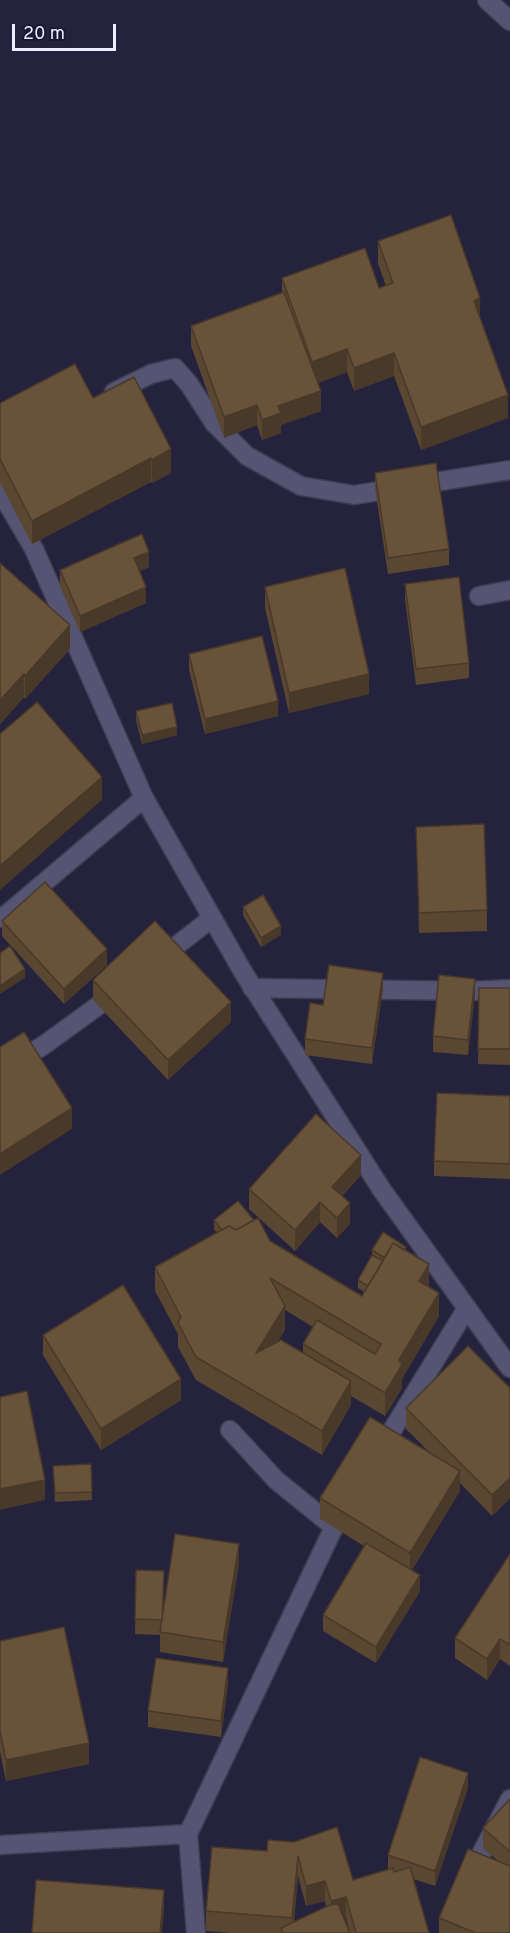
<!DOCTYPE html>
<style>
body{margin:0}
#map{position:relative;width:510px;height:1933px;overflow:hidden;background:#24223c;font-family:Overpass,sans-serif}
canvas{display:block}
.scale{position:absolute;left:12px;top:24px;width:104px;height:27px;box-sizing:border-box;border:3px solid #ebecfd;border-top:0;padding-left:8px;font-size:18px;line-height:21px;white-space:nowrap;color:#ebecfd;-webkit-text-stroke:4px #1a1931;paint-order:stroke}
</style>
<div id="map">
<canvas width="510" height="1933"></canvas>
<div class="scale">20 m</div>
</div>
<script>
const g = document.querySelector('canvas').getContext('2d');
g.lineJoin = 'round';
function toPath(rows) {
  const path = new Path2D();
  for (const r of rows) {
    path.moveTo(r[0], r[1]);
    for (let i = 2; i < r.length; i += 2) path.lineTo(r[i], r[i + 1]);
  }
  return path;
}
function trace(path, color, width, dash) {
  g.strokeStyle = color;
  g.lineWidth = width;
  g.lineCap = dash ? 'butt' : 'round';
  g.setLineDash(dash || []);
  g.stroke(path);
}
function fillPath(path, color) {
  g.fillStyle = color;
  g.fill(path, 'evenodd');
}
const street = toPath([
 [487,0,510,21],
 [114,392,151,374,175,368,189,384,214,423,247,456,301,486,354,495,510,470],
 [479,596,510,590],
 [0,918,7,914,144,798],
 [158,960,212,918],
 [252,988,471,991,510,989],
 [0,1072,44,1045,117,992],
 [230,1430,276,1480,334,1527],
 [380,1450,467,1308],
 [0,1845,188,1834],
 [470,1875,510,1799],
 [196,1933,188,1834,334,1527,346,1506]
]);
const secondary = toPath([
 [0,491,34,549,144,798,243,972,382,1190,510,1368]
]);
trace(street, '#3f3c52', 21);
trace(secondary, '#3f3c52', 21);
trace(street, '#555472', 18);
trace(secondary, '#555472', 18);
fillPath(toPath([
 [378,241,480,319,508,418,421,450,394,376,354,391,347,372,318,383,321,411,281,425,281,433,262,440,257,425,224,438,191,346,191,326,282,292,282,278,379,288,386,286,378,264],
 [93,398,171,473,152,483,151,482,32,544,0,483,0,403],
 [375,473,449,549,449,565,388,574,375,488],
 [0,563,70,649,25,699,24,697,0,724],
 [149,567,140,571,146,603,80,632,60,586,60,570],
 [405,584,469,663,469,678,416,685,405,600],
 [265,587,369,694,289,713,265,608],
 [189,654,278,716,205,734,189,670],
 [136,711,177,735,142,744,136,720],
 [416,827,487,910,487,931,419,933],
 [243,907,281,935,261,947,243,915],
 [2,921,107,965,64,1004,2,936],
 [93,980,231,1022,168,1080,93,1000],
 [383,988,372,1064,305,1055,305,1039,323,1005],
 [479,988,510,988,510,1065,478,1064],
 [475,994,468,1055,433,1052,433,1036],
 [510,1096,510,1179,434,1176,434,1161],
 [361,1175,342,1196,350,1224,337,1238,320,1222,295,1251,249,1209,249,1189],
 [214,1220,270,1241,362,1296,364,1292,358,1288,358,1280,372,1257,372,1250,406,1251,429,1287,439,1316,402,1379,402,1388,385,1416,351,1396,351,1405,322,1455,196,1380,178,1347,178,1334,155,1291,155,1267,217,1233,214,1229],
 [285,1310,313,1327,303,1344,303,1353,277,1342,285,1330],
 [43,1335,181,1400,101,1450,43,1355],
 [510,1388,510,1498,492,1516,460,1483,460,1491,412,1570,420,1591,376,1663,323,1631,323,1615,364,1546,320,1519,320,1498,430,1453,406,1429,406,1408],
 [91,1464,92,1500,55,1502,53,1466],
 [510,1554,510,1666,500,1659,487,1680,455,1658,455,1638],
 [239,1564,223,1662,160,1652,160,1635,135,1634,136,1570,164,1586,163,1608],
 [0,1641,89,1764,6,1781,0,1752],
 [228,1684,221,1737,148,1727,148,1711],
 [468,1788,435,1886,413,1879,429,1933,350,1933,346,1918,344,1918,350,1933,230,1933,206,1931,206,1911,267,1851,268,1840,353,1880,388,1869,388,1855],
 [298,1876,306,1906,325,1901,326,1907,294,1922],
 [510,1799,510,1933,439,1933,439,1918,498,1861,483,1848,483,1828]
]), '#594732');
fillPath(toPath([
 [480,298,480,322,474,301],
 [347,349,347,372,312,385,312,362],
 [394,353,394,376,354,391,354,368],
 [321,391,321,411,281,425,281,433,262,440,262,420,278,406],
 [508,395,508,418,421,450,421,427],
 [257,405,257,425,224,438,224,417],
 [171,449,171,473,152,483,152,460],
 [151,458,151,482,32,544,32,521],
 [149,552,149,567,134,574,134,558],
 [146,587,146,603,80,632,80,616],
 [70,625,70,649,25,699,25,676],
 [24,674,24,697,0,724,0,700],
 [369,674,369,694,289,713,289,693],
 [278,701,278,716,205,734,205,719],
 [177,727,177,735,142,744,142,735],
 [102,777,102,800,0,890,0,866],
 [281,926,281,935,261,947,261,938],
 [107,949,107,965,64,1004,64,989],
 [25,969,25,978,0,994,0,986],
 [383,973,383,988,372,1064,372,1048],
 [475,979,475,994,468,1055,468,1040],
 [231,1002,231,1022,168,1080,168,1060],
 [72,1108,72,1129,0,1175,0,1154],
 [361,1155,361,1175,332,1208,332,1187],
 [320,1202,320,1222,295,1251,295,1230],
 [350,1203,350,1224,337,1238,337,1218],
 [429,1264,429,1287,419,1281],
 [439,1293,439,1316,402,1379,402,1388,385,1416,385,1393,399,1360],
 [285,1306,285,1330,256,1377,256,1353],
 [181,1379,181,1400,101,1450,101,1429],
 [351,1381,351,1405,322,1455,322,1431],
 [460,1471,460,1491,410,1573,410,1553],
 [510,1478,510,1498,492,1516,492,1495],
 [45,1480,45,1500,0,1510,0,1489],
 [239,1544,239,1564,223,1662,223,1642],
 [420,1575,420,1591,376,1663,376,1647],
 [500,1639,500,1659,487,1680,487,1659],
 [228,1668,228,1684,221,1737,221,1721],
 [89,1743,89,1764,6,1781,6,1760],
 [468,1773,468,1788,435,1886,435,1871],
 [298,1856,298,1876,292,1933,292,1918],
 [325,1881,325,1901,306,1906,306,1886],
 [164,1890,164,1910,162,1933,160,1933],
 [346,1897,346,1918,331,1922,331,1901]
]), '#493929');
const building = toPath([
 [451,215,480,298,474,301,508,395,421,427,394,353,354,368,347,349,312,362,282,278,365,248,379,288,393,283,378,241,451,215],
 [284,292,321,391,278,406,281,413,262,420,257,405,224,417,191,326,284,292],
 [75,364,93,398,134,377,171,449,152,460,151,458,32,521,0,459,0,403,75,364],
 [436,463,449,549,388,558,375,473,436,463],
 [142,534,149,552,134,558,146,587,80,616,60,570,142,534],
 [0,563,70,625,25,676,24,674,0,700,0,563],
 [345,568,369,674,289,693,265,587,345,568],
 [459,577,469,663,416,669,405,584,459,577],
 [262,636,278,701,205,719,189,654,262,636],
 [37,702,102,777,0,866,0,734,37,702],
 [172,703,177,727,142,735,136,711,172,703],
 [484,824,487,910,419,913,416,827,484,824],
 [45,882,107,949,64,989,2,921,45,882],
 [263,895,281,926,261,938,243,907,263,895],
 [155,921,231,1002,168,1060,93,980,155,921],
 [10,946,25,969,0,986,0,953,10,946],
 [329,965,383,973,372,1048,305,1039,310,1003,323,1005,329,965],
 [439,975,475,979,468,1040,433,1036,439,975],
 [479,988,510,988,510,1049,478,1049,479,988],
 [24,1032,72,1108,0,1154,0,1047,24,1032],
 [437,1093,510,1096,510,1164,434,1161,437,1093],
 [316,1114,361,1155,332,1187,350,1203,337,1218,320,1202,295,1230,249,1189,316,1114],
 [238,1201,254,1220,236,1230,229,1226,222,1230,214,1220,238,1201],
 [258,1218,270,1241,362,1296,393,1243,429,1264,419,1281,439,1293,399,1360,402,1365,385,1393,303,1344,317,1320,375,1354,381,1344,270,1278,285,1306,256,1353,281,1340,351,1381,322,1431,196,1357,178,1323,181,1317,155,1267,229,1226,236,1230,258,1218],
 [383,1232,406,1247,404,1250,393,1243,385,1258,372,1250,383,1232],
 [372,1255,383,1261,368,1286,358,1280,372,1255],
 [123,1285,181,1379,101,1429,43,1335,123,1285],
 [468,1346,510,1388,510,1478,492,1495,406,1408,468,1346],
 [27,1391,45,1480,0,1489,0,1397,27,1391],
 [370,1417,460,1471,410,1553,320,1498,370,1417],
 [91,1464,92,1492,55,1493,53,1466,91,1464],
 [175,1534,239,1544,223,1642,160,1632,175,1534],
 [366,1543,420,1575,376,1647,323,1615,366,1543],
 [510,1554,510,1645,500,1639,487,1659,455,1638,510,1554],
 [136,1570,164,1571,162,1620,135,1619,136,1570],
 [64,1627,89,1743,6,1760,0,1731,0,1641,64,1627],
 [156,1658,228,1668,221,1721,148,1711,156,1658],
 [420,1757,468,1773,435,1871,388,1855,420,1757],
 [510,1799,510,1852,483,1828,510,1799],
 [337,1827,353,1880,393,1868,394,1872,410,1867,429,1933,356,1933,346,1897,331,1901,325,1881,306,1886,298,1856,292,1918,206,1911,212,1847,267,1851,268,1840,294,1842,337,1827],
 [468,1849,510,1866,510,1933,476,1933,439,1918,468,1849],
 [36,1880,164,1890,160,1933,32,1933,36,1880],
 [338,1904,350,1933,283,1933,281,1928,330,1905,338,1904]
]);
fillPath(building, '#68523a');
trace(building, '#493929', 1.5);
</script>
